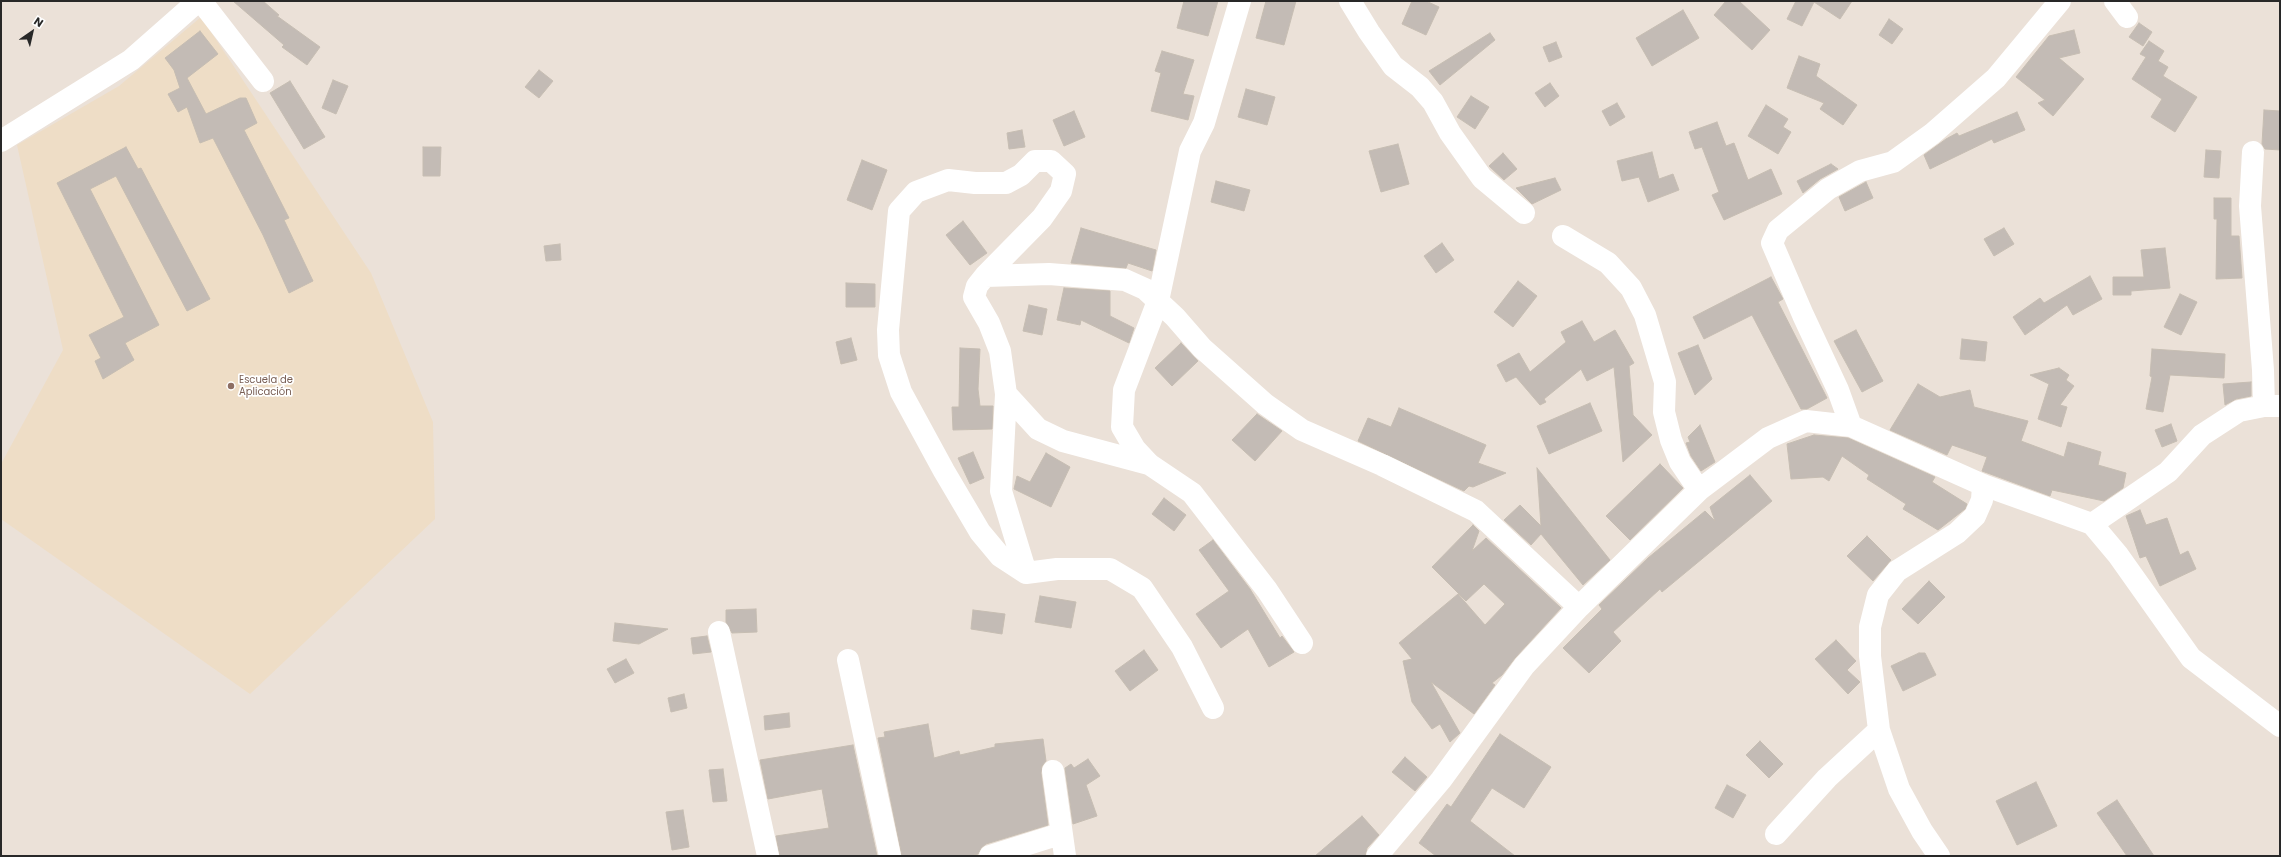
<!DOCTYPE html>
<meta charset="utf-8">
<style>
body{margin:0}
#map{position:relative;width:2281px;height:857px;overflow:hidden;background:#ebe1d8;font-family:Poppins,sans-serif}
canvas{display:block}
.frame{position:absolute;inset:0;border:2px solid #282828;pointer-events:none}
.north{position:absolute;left:12px;top:12px;width:40px;height:40px;-webkit-text-stroke:3px #fff;paint-order:stroke;rotate:34deg;font-size:11px;font-weight:700;line-height:16px;text-align:center;color:#282828}
.north::after{content:'';display:block;margin:auto;width:14px;height:18px;background:#282828;clip-path:polygon(50% 0,100% 100%,50% 72%,0 100%)}
</style>
<div id="map">
<canvas width="2281" height="857"></canvas>
<div class="frame"></div>
<div class="north">N</div>
</div>
<script>
const g = document.querySelector('canvas').getContext('2d');
g.lineJoin = 'round';
function fillPath(path, color) {
  g.fillStyle = color;
  g.fill(path, 'evenodd');
}
function toPath(rows) {
  const path = new Path2D();
  for (const r of rows) {
    path.moveTo(r[0], r[1]);
    for (let i = 2; i < r.length; i += 2) path.lineTo(r[i], r[i + 1]);
  }
  return path;
}
function trace(path, color, width, dash) {
  g.strokeStyle = color;
  g.lineWidth = width;
  g.lineCap = dash ? 'butt' : 'round';
  g.setLineDash(dash || []);
  g.stroke(path);
}
function write(font, color, halo, rows, align = 'center') {
  g.font = font + ' Poppins,sans-serif';
  g.lineWidth = 3.5;
  g.setLineDash([]);
  g.textBaseline = 'middle';
  g.strokeStyle = halo;
  g.fillStyle = color;
  for (const [text, x, y, turn = 0] of rows) {
    g.save();
    g.translate(x, y);
    g.rotate((+turn || 0) * Math.PI / 180);
    g.textAlign = isNaN(turn) ? turn : align;
    if (halo) g.strokeText(text, 0, 0);
    g.fillText(text, 0, 0);
    g.restore();
  }
}
fillPath(toPath([
 [201,17,371,273,433,422,435,519,250,694,1,519,1,464,63,350,17,145,119,86]
]), '#eeddc6');
const building = toPath([
 [233,1,263,1,279,15,277,16,320,47,307,65,282,47,284,45,233,1],
 [1184,1,1218,1,1208,36,1177,28,1184,1],
 [1266,1,1296,1,1284,45,1256,38,1266,1],
 [1412,1,1426,1,1439,7,1426,35,1402,24,1412,1],
 [1726,1,1739,1,1770,30,1752,50,1714,15,1726,1],
 [1796,1,1852,1,1840,19,1814,2,1802,26,1787,19,1796,1],
 [1683,10,1699,38,1652,66,1636,38,1683,10],
 [1889,19,1903,29,1892,44,1879,35,1889,19],
 [2139,23,2152,32,2143,46,2129,37,2139,23],
 [2074,30,2080,53,2059,58,2084,79,2053,116,2038,103,2045,100,2016,77,2049,36,2074,30],
 [200,31,218,54,187,78,206,114,240,98,246,98,257,123,244,130,289,218,284,220,313,281,289,293,263,235,213,138,200,143,187,107,178,112,168,94,180,88,174,70,165,58,200,31],
 [1490,33,1495,40,1440,85,1429,71,1490,33],
 [2149,41,2164,51,2158,61,2168,67,2163,76,2197,97,2175,132,2151,117,2162,99,2132,79,2146,57,2140,54,2149,41],
 [1556,42,1562,57,1549,62,1543,47,1556,42],
 [1162,51,1194,60,1183,94,1194,96,1188,120,1151,111,1161,73,1155,71,1162,51],
 [1799,56,1820,64,1816,76,1857,105,1843,125,1820,109,1824,103,1787,88,1799,56],
 [539,70,553,81,539,98,525,87,539,70],
 [333,80,348,86,336,114,322,108,333,80],
 [290,81,325,137,304,149,270,93,290,81],
 [1550,83,1559,96,1545,107,1535,93,1550,83],
 [1246,89,1275,97,1267,125,1238,117,1246,89],
 [1471,96,1489,107,1475,129,1457,117,1471,96],
 [1617,103,1625,117,1610,126,1602,111,1617,103],
 [1766,105,1788,119,1783,127,1791,132,1778,154,1748,136,1766,105],
 [2264,110,2280,111,2280,150,2265,149,2262,144,2264,110],
 [1074,111,1085,137,1064,146,1053,120,1074,111],
 [2017,112,2025,130,1994,143,1992,139,1930,169,1924,155,1946,139,1957,133,1959,136,2017,112],
 [1717,122,1726,146,1734,143,1748,180,1771,169,1782,194,1724,220,1712,195,1719,192,1702,147,1695,149,1689,132,1717,122],
 [1022,130,1025,147,1009,149,1007,133,1022,130],
 [1398,144,1409,184,1381,192,1369,151,1398,144],
 [126,147,138,169,141,168,210,299,187,311,116,176,90,189,159,325,125,343,134,360,103,379,95,361,101,358,89,335,124,317,57,183,126,147],
 [423,147,441,147,440,176,423,176,423,147],
 [2206,150,2221,151,2219,178,2204,177,2206,150],
 [1652,152,1659,179,1673,174,1679,190,1648,202,1639,177,1622,181,1617,161,1652,152],
 [1503,153,1517,169,1504,180,1489,166,1503,153],
 [862,160,887,170,872,210,847,200,862,160],
 [1831,164,1838,169,1820,179,1803,193,1797,181,1831,164],
 [1555,178,1561,190,1532,204,1516,188,1555,178],
 [1216,181,1250,190,1244,211,1211,202,1216,181],
 [1866,182,1873,198,1845,211,1839,197,1866,182],
 [2214,198,2231,198,2231,236,2239,236,2242,278,2216,279,2217,219,2214,219,2214,198],
 [963,221,987,253,970,265,946,235,963,221],
 [1081,228,1156,250,1152,271,1128,263,1126,268,1071,263,1081,228],
 [2004,228,2014,244,1994,256,1984,239,2004,228],
 [1442,243,1454,260,1436,273,1424,256,1442,243],
 [560,244,561,260,546,261,544,246,560,244],
 [2165,248,2170,288,2131,291,2131,295,2113,295,2113,277,2144,277,2141,250,2165,248],
 [2090,276,2102,299,2073,315,2067,305,2025,335,2013,317,2040,298,2044,303,2090,276],
 [1771,277,1783,299,1778,302,1827,398,1807,409,1801,409,1752,315,1704,339,1693,317,1771,277],
 [1518,281,1537,296,1513,327,1494,312,1518,281],
 [846,283,875,284,875,307,846,307,846,283],
 [1064,288,1110,291,1110,316,1134,328,1129,343,1081,320,1080,325,1057,320,1064,288],
 [2180,294,2197,302,2181,335,2164,327,2180,294],
 [1029,305,1047,309,1042,335,1023,331,1029,305],
 [1582,321,1594,342,1615,330,1634,363,1629,366,1633,415,1652,435,1623,462,1614,367,1587,381,1581,369,1544,399,1546,402,1540,405,1516,377,1506,382,1497,365,1519,353,1530,372,1566,342,1561,332,1582,321],
 [1856,330,1883,381,1862,392,1834,341,1856,330],
 [851,338,857,360,841,364,836,342,851,338],
 [1962,339,1987,342,1985,361,1960,359,1962,339],
 [1181,343,1198,361,1172,386,1155,368,1181,343],
 [1698,345,1712,379,1695,395,1678,353,1698,345],
 [960,348,980,349,978,389,980,406,993,406,992,429,953,430,952,407,959,407,960,348],
 [2152,349,2225,354,2224,378,2170,375,2163,412,2146,409,2152,377,2150,376,2152,349],
 [2059,368,2069,375,2066,380,2074,386,2060,405,2067,407,2061,427,2038,419,2049,384,2030,375,2059,368],
 [2251,382,2251,396,2236,399,2225,405,2223,384,2251,382],
 [1918,384,1940,397,1970,390,1974,407,2028,421,2021,441,2064,457,2068,442,2101,452,2098,465,2126,473,2123,488,2104,501,2052,490,2050,496,1982,471,1987,457,1952,445,1947,455,1890,430,1918,384],
 [1590,403,1602,431,1549,454,1537,426,1590,403],
 [1399,408,1486,445,1478,463,1506,473,1473,487,1469,486,1464,491,1358,441,1368,418,1391,427,1399,408],
 [1257,414,1282,431,1255,461,1232,440,1257,414],
 [2171,424,2177,441,2162,447,2155,430,2171,424],
 [1700,425,1715,462,1701,471,1691,456,1686,443,1690,442,1688,437,1700,425],
 [1814,435,1848,438,1935,477,1932,482,1967,504,1965,509,1938,530,1903,509,1906,504,1867,479,1869,475,1842,456,1829,481,1823,477,1791,479,1787,444,1814,435],
 [973,452,984,478,970,484,958,458,973,452],
 [1046,453,1070,467,1051,507,1014,489,1017,476,1030,482,1046,453],
 [1660,464,1683,488,1630,540,1606,516,1660,464],
 [1537,468,1610,560,1583,585,1541,534,1531,545,1504,520,1520,505,1541,526,1537,468],
 [1750,475,1772,501,1662,592,1660,589,1613,632,1621,641,1589,673,1563,648,1602,609,1599,605,1648,558,1705,511,1715,521,1710,507,1750,475],
 [1164,498,1186,515,1174,531,1152,514,1164,498],
 [2140,510,2146,525,2167,518,2180,555,2188,551,2196,569,2160,586,2146,556,2140,558,2126,516,2140,510],
 [1473,525,1479,531,1472,551,1486,538,1561,608,1515,658,1502,675,1492,683,1495,685,1474,714,1431,682,1460,733,1450,742,1440,724,1432,729,1412,702,1403,661,1412,659,1399,643,1458,594,1485,625,1505,604,1484,584,1466,601,1432,567,1473,525],
 [1867,536,1891,560,1873,581,1847,556,1867,536],
 [1213,540,1250,589,1280,638,1282,636,1294,652,1269,667,1248,629,1221,648,1196,614,1229,591,1199,550,1213,540],
 [1929,581,1945,597,1918,624,1902,609,1929,581],
 [1040,596,1076,602,1071,628,1035,622,1040,596],
 [756,609,757,632,732,633,726,622,726,610,756,609],
 [973,610,1005,614,1002,634,971,629,973,610],
 [615,623,668,629,639,644,613,641,615,623],
 [707,636,711,652,693,654,691,638,707,636],
 [1836,640,1856,661,1847,670,1860,682,1848,694,1815,659,1836,640],
 [1144,650,1158,670,1130,691,1115,671,1144,650],
 [1919,653,1925,653,1936,675,1903,691,1891,666,1919,653],
 [626,659,634,673,615,683,607,669,626,659],
 [684,694,687,708,671,712,668,698,684,694],
 [789,713,790,727,765,730,764,716,789,713],
 [928,724,934,758,959,751,960,755,995,747,995,744,1043,739,1046,761,1042,766,1041,773,1048,825,986,844,981,848,978,854,970,856,902,856,878,738,885,737,884,732,928,724],
 [1500,734,1551,767,1524,808,1492,788,1470,821,1515,856,1436,856,1419,843,1447,804,1451,807,1500,734],
 [1760,741,1783,764,1769,778,1746,755,1760,741],
 [853,745,877,856,780,856,776,836,829,828,822,789,768,799,760,760,853,745],
 [1405,757,1427,777,1415,791,1392,772,1405,757],
 [1088,759,1100,776,1086,785,1097,816,1073,824,1065,768,1071,764,1074,768,1088,759],
 [723,769,727,801,713,802,709,770,723,769],
 [2036,782,2057,826,2017,845,1996,801,2036,782],
 [1727,785,1746,795,1733,818,1715,808,1727,785],
 [2117,800,2154,856,2127,856,2097,813,2117,800],
 [683,810,689,847,672,850,666,812,683,810],
 [1362,816,1379,835,1367,848,1365,856,1315,856,1362,816]
]);
fillPath(building, '#c3bbb5');
trace(building, '#c6bdb2', 1);
trace(toPath([
 [201,1,263,81],
 [1240,1,1204,123,1190,151,1158,301,1124,390,1122,427,1135,449,1149,464,1192,493,1267,590,1302,643],
 [1350,1,1369,32,1393,66,1420,87,1433,102,1450,133,1482,178,1524,213],
 [2115,1,2127,17],
 [1,141,131,60,198,1],
 [2253,152,2250,206,2263,370,2264,406],
 [1563,236,1608,263,1631,288,1645,315,1665,382,1664,412,1671,440,1680,462,1699,490],
 [985,276,1049,274,1125,280,1145,289,1175,317,1202,348,1265,404,1302,430,1382,465,1476,511,1579,607],
 [1006,394,1038,429,1063,441,1149,464],
 [1851,426,1838,390,1803,315,1772,243,1778,230,1828,189,1860,171,1893,162,1932,134,1996,78,2060,1],
 [2092,524,2168,472,2202,435,2239,411,2264,406,2280,406],
 [1026,573,1001,491,1006,394,1000,351,989,323,974,297,977,286,985,276,1042,218,1061,191,1065,174,1051,161,1035,161,1021,175,1006,183,975,183,948,180,916,192,899,211,888,330,889,355,901,392,944,471,980,532,1000,556,1026,573,1057,569,1110,569,1142,588,1182,647,1213,708],
 [719,632,768,856],
 [848,660,890,856],
 [1053,771,1065,856],
 [1776,834,1827,778,1879,730],
 [990,856,1060,834],
 [1377,856,1441,780,1524,666,1579,607,1699,490,1768,438,1806,421,1851,426,1983,485,2092,524,2118,555,2191,658,2280,726],
 [1939,856,1922,831,1899,789,1879,730,1870,656,1870,627,1878,595,1897,571,1957,533,1975,516,1982,500,1983,485]
]), '#fff', 22);
for (const [x, y, r, color] of [
 [231,386,4,"#8d6e63"]
]) {
  const dot = new Path2D();
  dot.arc(x, y, r, 0, 2 * Math.PI);
  g.fillStyle = color;
  g.fill(dot);
  trace(dot, '#fff', 1.5);
}
write('10px', '#785e54', '#fff', [
 ["Escuela de",239,380],
 ["Aplicación",239,392]
], 'left');
</script>
